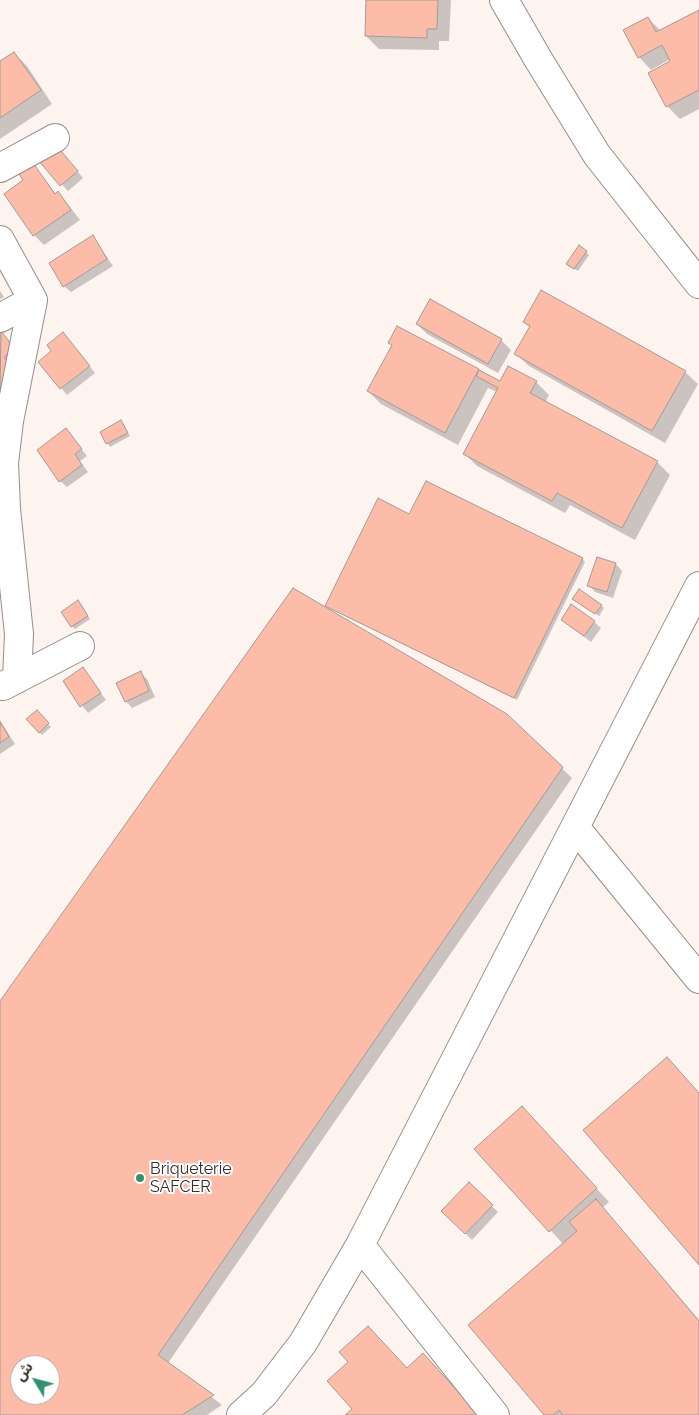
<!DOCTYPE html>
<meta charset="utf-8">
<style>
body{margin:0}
#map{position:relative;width:699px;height:1415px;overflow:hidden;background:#fdf4f0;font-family:Raleway,"Noto Sans Arabic",sans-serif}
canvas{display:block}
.north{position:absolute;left:10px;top:1355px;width:50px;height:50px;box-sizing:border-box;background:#fff;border:1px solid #adabab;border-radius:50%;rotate:307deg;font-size:14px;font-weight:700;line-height:20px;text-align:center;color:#322e2d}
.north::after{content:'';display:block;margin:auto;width:18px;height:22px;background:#2f936e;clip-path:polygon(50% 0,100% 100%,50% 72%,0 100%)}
</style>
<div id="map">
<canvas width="699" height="1415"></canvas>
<div class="north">ش</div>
</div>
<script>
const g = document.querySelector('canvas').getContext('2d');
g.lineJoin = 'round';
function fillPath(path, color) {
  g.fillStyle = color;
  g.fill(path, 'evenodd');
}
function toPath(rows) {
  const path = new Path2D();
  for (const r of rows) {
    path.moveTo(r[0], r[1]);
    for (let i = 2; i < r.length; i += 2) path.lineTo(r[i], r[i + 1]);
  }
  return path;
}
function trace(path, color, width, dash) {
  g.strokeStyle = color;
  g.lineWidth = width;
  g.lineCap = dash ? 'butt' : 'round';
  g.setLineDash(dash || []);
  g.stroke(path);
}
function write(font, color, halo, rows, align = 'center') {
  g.font = font + ' Raleway,sans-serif';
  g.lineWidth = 4;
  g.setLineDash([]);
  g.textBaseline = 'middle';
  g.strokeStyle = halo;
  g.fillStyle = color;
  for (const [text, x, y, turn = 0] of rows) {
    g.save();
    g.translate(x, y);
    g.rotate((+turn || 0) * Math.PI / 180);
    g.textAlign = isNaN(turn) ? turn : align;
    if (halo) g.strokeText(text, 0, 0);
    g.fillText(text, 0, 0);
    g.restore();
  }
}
fillPath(toPath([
 [367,0,451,0,449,41,439,41,439,50,379,49,366,36],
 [699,11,699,109,680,119,667,106,650,74,674,60,672,58,651,70,639,57,648,18,661,31],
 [14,53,27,66,52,104,0,139,0,63],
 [62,153,83,178,68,191,40,160],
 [33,165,56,194,67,203,80,220,44,245,34,235,25,181],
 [93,237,113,266,71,292,64,286],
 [586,252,589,255,578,271,571,267],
 [0,291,4,297,0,299],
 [525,322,685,372,698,384,665,443,529,366,516,354,530,328],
 [417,324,501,340,511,350,498,373,427,334],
 [398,328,500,383,536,382,549,395,545,403,657,462,670,475,635,540,570,505,565,513,477,466,465,454,497,392,488,388,458,445,381,404,368,391,393,346,390,343],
 [0,333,24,360,0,398],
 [69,340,95,373,67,395,40,362],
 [121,422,130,436,110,447,102,433],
 [66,430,87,456,80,461,88,472,67,487,60,481],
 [410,515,582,559,585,562,517,700,330,608],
 [597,559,616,564,622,571,613,598,595,592,589,585],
 [577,601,601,605,604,608,599,616],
 [81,604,90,619,75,629,72,626],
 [562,620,594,622,601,628,591,642],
 [83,669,106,700,88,713,64,682],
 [140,673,147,679,155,697,132,708,126,701],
 [37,711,51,727,42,735,28,719],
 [507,715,572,778,168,1363,222,1405,207,1415,0,1415,0,1003],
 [20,1365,50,1365,50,1395,20,1395],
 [0,720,15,744,0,754],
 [522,1108,609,1202,602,1208,699,1320,699,1415,546,1415,564,1245,476,1149],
 [469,1184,498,1212,472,1240,443,1211]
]), '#0003');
const building = toPath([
 [366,0,438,0,437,29,427,29,427,38,365,36,366,0],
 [699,10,699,90,666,107,648,73,670,61,662,45,638,58,623,30,648,17,656,32,699,10],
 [14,52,41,90,0,118,0,61,14,52],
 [56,145,78,171,60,186,38,160,56,145],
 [33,163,55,194,58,191,71,210,33,236,4,194,23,180,19,174,33,163],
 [93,235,107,259,63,287,49,263,93,235],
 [579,245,587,251,574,269,566,264,579,245],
 [541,290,686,371,652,431,514,354,530,326,523,322,541,290],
 [430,299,502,339,488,364,416,324,430,299],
 [397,326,479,369,445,433,367,391,392,345,388,343,397,326],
 [1,331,15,349,4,357,18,375,0,389,1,331],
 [63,332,90,366,60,389,38,362,51,351,47,345,63,332],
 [508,366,537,381,530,393,658,461,622,528,557,493,552,501,463,454,498,388,476,376,479,370,500,381,508,366],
 [121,420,128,433,106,444,100,432,121,420],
 [66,428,82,449,75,454,82,465,59,482,37,450,66,428],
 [426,481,583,558,514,698,325,606,378,498,409,514,426,481],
 [597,557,616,563,607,592,587,586,597,557],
 [293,588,507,714,563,767,158,1355,214,1395,182,1415,0,1415,0,1001,293,588],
 [20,1365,50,1365,50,1395,20,1395,20,1365],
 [579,589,602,605,595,614,572,599,579,589],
 [78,600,88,616,71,627,61,612,78,600],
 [571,604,595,621,584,636,561,620,571,604],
 [83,667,101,693,80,707,63,681,83,667],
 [141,671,149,691,125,702,116,683,141,671],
 [37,710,49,723,39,733,26,719,37,710],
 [0,722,9,737,0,743,0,722],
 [667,1057,699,1093,699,1265,583,1130,667,1057],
 [522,1106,597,1188,549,1232,474,1149,522,1106],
 [469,1182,493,1205,465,1234,441,1211,469,1182],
 [596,1199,699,1321,699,1415,563,1415,559,1410,553,1415,544,1415,468,1325,577,1231,569,1222,596,1199],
 [368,1326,407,1368,423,1353,479,1415,345,1415,352,1409,327,1381,348,1362,339,1352,368,1326]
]);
fillPath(building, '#fcbca8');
trace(building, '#a39a97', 1);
const minor = toPath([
 [504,0,538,59,597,155,699,284],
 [0,168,55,138],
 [0,240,33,300,9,421,4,463,6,509,19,634,17,679],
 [0,318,33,300],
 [3,686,80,646],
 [575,827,699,979],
 [360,1245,495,1415],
 [241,1415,264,1394,303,1343,360,1245,699,586]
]);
trace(minor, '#968d8a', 30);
trace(minor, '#fff', 28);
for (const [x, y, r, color] of [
 [140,1178,5,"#2f936e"]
]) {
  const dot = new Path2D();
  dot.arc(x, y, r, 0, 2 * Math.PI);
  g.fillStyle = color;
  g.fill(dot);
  trace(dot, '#fff', 2);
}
write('16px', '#322e2d', '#fff', [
 ["Briqueterie",150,1169],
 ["SAFCER",150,1187]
], 'left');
</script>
